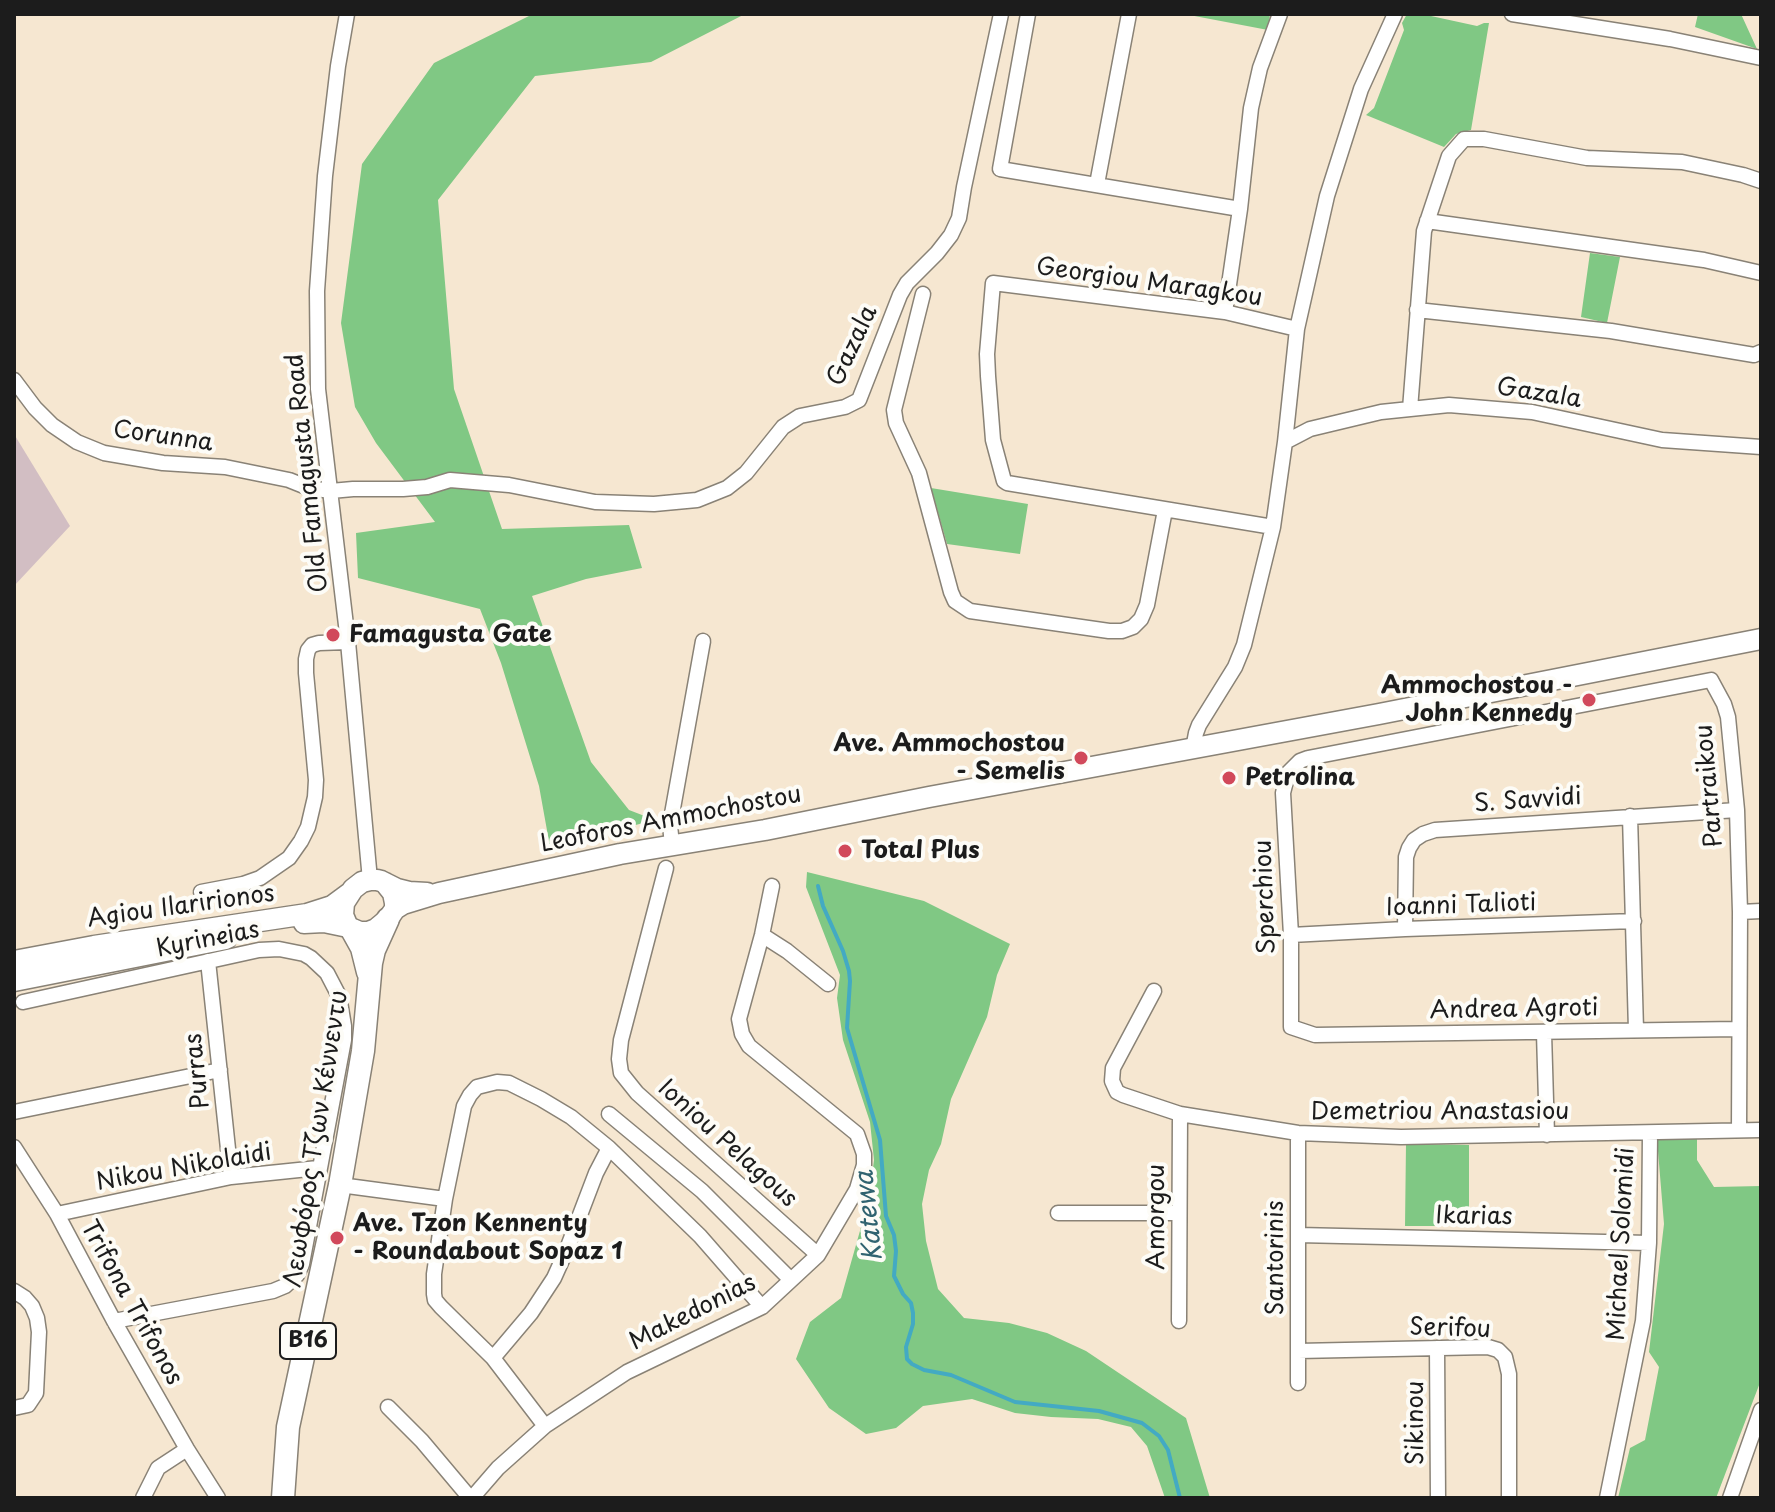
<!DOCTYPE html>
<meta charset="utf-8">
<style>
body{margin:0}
#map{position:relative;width:1775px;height:1512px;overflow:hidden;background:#f6e7d1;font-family:"Playpen Sans",sans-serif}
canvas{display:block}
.frame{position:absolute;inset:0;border:16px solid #1c1c1c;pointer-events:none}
</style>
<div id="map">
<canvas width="1775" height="1512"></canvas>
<div class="frame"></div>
</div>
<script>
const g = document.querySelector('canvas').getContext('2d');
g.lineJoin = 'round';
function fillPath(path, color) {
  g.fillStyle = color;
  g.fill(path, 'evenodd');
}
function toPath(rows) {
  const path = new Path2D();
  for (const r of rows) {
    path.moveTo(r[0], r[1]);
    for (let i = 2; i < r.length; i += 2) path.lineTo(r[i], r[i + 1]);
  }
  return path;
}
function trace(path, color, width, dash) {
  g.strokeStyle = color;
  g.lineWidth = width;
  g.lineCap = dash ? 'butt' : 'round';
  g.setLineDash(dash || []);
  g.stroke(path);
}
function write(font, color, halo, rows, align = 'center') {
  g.font = font + ' "Playpen Sans",sans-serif';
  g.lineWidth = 8;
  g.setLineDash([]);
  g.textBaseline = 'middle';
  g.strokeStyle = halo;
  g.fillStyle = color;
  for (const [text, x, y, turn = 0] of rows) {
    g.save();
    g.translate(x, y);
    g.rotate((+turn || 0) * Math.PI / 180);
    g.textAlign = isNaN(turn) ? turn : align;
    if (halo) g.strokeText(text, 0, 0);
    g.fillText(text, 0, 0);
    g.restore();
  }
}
fillPath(toPath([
 [14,434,70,526,14,586]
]), '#d2bec3');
fillPath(toPath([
 [533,14,745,14,651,62,535,76,438,200,454,389,502,529,629,525,642,568,586,579,532,596,591,762,629,810,655,820,550,847,539,786,501,663,480,609,358,578,356,533,435,522,376,443,355,407,341,323,362,164,434,63],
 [1184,14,1270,14,1268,30],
 [1407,14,1429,14,1431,16,1477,26,1484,23,1489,23,1471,130,1456,134,1444,147,1366,115,1374,108,1404,30,1402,23],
 [1698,14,1741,14,1757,49,1695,27],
 [1590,253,1620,257,1607,323,1581,317],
 [931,488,1028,504,1020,554,947,544],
 [807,872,924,901,1010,944,997,975,987,1017,951,1099,941,1144,929,1170,922,1204,926,1241,938,1289,964,1318,1009,1323,1047,1333,1086,1351,1186,1418,1210,1498,1165,1498,1147,1446,1131,1427,1098,1419,1051,1417,1015,1413,972,1399,923,1406,896,1428,866,1434,829,1408,796,1359,810,1322,841,1298,869,1199,874,1160,870,1122,843,1040,837,998,840,975,806,887],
 [1697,1137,1697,1160,1714,1187,1761,1186,1761,1380,1716,1498,1618,1498,1630,1448,1645,1440,1659,1367,1649,1352,1664,1224,1657,1139],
 [1406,1144,1469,1145,1469,1226,1405,1226]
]), '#80c884');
trace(toPath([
 [818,886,823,906,843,951,849,971,850,981,847,1028,880,1140,886,1216,894,1235,896,1251,894,1276,903,1294,911,1303,913,1313,913,1324,906,1347,907,1359,912,1364,924,1370,951,1375,1015,1402,1099,1411,1142,1423,1159,1436,1168,1450,1180,1498]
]), '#43aac3', 4);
const street = toPath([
 [347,14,338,66,325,176,317,291,318,389,348,642,370,880],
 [1028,14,1000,169,1240,209],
 [1512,14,1670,39,1761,58],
 [1097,184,1129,14],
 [1427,221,1704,260,1761,273],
 [923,294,894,410,896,423,919,473,951,592,955,601,970,611,1109,631,1122,631,1133,627,1141,619,1147,605,1165,510],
 [1417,310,1611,331,1754,355,1761,352],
 [1225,312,1240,209,1251,108,1260,68,1280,14],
 [14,380,35,408,52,425,77,442,104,453,163,463,225,467,289,480,309,488,331,491,353,489,403,489,427,487,450,480,509,485,595,502,654,504,697,500,727,488,746,473,783,427,800,416,845,407,859,400,900,295,907,283,937,253,951,235,959,218,964,187,1001,14],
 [1410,409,1424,231,1449,156,1464,139,1484,139,1587,158,1682,162,1743,175,1761,181],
 [1285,442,1310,429,1381,412,1449,405,1532,412,1662,440,1761,447],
 [1273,527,1007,483,1004,481,993,440,988,376,987,354,993,283,1225,312,1297,329],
 [1193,749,1196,733,1199,725,1235,667,1244,645,1273,527,1285,442,1297,329,1327,196,1361,89,1395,14],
 [1630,816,1636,1030],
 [672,845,670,825,703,641],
 [666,868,621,1040,619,1059,621,1073,637,1093,818,1255],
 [201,892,243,884,260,878,289,858,301,841,308,827,315,797,316,780,306,673,306,659,308,650,312,645,319,643,348,642],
 [1740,912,1761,911],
 [1405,929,1406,857,1409,848,1414,840,1423,834,1435,830,1737,810],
 [762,935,787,951,828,984],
 [1291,935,1405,929,1634,921],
 [208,961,231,1177],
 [1154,991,1113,1068,1112,1081,1117,1092,1123,1095,1180,1114,1298,1133,1401,1137,1761,1130],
 [23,1002,259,950,279,949,304,954,311,958,327,973,339,996,344,1026,344,1040,302,1264,297,1275,285,1286,273,1291,114,1321],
 [1738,1029,1315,1035,1291,1027,1291,935,1283,793,1288,773,1300,761,1308,758,1711,680,1724,704,1728,717,1737,810,1740,912,1739,1130],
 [1544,1033,1547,1135],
 [14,1112,220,1070],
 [609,1114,702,1191,791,1280],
 [1298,1133,1298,1383],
 [14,1147,57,1214,114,1321,187,1449,218,1498],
 [340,1185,445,1199],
 [1058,1213,1179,1213],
 [57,1214,231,1177,318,1168],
 [1298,1235,1649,1243],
 [14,1291,25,1298,32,1306,37,1318,39,1332,36,1393,28,1405,14,1408],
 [1179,1321,1180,1114],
 [1437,1348,1438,1498],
 [1298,1351,1488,1347,1498,1350,1505,1357,1509,1374,1509,1498],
 [493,1358,531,1313,554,1278,567,1249,596,1173,609,1148],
 [388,1407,422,1441,470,1498],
 [545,1426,493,1358,441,1307,435,1300,434,1294,434,1274,445,1199,464,1106,470,1095,477,1087,497,1082,509,1083,541,1099,571,1117,609,1148,700,1236,762,1307],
 [143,1498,158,1468,187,1449],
 [472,1498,498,1468,545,1426,627,1372,762,1307,818,1255,857,1189,864,1165,864,1154,857,1134,749,1046,742,1034,739,1019,762,935,772,886],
 [1607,1498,1643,1321,1649,1243,1650,1134],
 [1730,1498,1761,1410]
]);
const secondary = toPath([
 [385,883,393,893,395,903,395,909,388,919,376,929,368,932,360,932,348,927,343,915,344,903,353,889,362,882,370,880,377,880,381,881,397,889,409,892,427,893],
 [395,909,403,904,439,893,620,854,765,830,929,797,1379,714,1761,639],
 [304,923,324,922,348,927],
 [14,961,94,946,307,914,332,906,351,892],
 [14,981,226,939]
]);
const primary = toPath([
 [352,930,362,948,368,972],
 [283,1498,288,1427,340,1185,363,1051,371,963,374,950,388,919]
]);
trace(street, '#898276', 17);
trace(secondary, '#898276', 23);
trace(primary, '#898276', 25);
trace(street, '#fff', 14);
trace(secondary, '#fff', 20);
trace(primary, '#fff', 22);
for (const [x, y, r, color] of [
 [333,635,8,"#d1495b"],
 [1589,700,8,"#d1495b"],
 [1081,758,8,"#d1495b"],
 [1229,778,8,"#d1495b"],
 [845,851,8,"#d1495b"],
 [337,1238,8,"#d1495b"]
]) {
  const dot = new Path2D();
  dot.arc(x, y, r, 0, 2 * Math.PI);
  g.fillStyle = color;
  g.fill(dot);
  trace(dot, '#fdfcf7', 3);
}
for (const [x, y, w] of [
 [308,1341,56]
]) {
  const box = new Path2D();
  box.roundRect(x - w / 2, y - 18, w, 36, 6);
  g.fillStyle = '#fdfcf7';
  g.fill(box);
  trace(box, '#1c1c1c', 2);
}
write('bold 22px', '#1c1c1c', null, [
 ["B16",308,1341]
]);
write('24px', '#1c1c1c', '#fdfcf7', [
 ["Georgiou Maragkou",1149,283,8],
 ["Gazala",853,346,-65],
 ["Gazala",1539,394,9],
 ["Corunna",163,437,8],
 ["Old Famagusta Road",308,473,-96],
 ["Partraikou",1710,786,-95],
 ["S. Savvidi",1528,801,-4],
 ["Leoforos Ammochostou",671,820,-11],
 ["Sperchiou",1266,897,-92],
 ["Ioanni Talioti",1461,906,-2],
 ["Agiou Ilaririonos",181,907,-8],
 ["Kyrineias",208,940,-11],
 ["Andrea Agroti",1514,1010,-1],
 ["Purras",198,1071,-96],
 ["Demetriou Anastasiou",1440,1112],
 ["Λεωφόρος Τζων Κέννεντυ",317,1139,-81],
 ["Ioniou Pelagous",727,1144,42],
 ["Nikou Nikolaidi",184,1168,-10],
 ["Amorgou",1157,1217,-90],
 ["Ikarias",1474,1217,1],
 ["Michael Solomidi",1622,1244,-87],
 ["Santorinis",1276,1258,-90],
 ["Trifona Trifonos",131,1303,61],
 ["Makedonias",693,1313,-27],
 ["Serifou",1450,1329,2],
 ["Sikinou",1416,1423,-90]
]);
write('bold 24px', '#1c1c1c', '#fdfcf7', [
 ["Famagusta Gate",349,635],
 ["Ammochostou -",1573,686,"right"],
 ["John Kennedy",1573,714,"right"],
 ["Ave. Ammochostou",1065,744,"right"],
 ["- Semelis",1065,772,"right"],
 ["Petrolina",1245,778],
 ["Total Plus",861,851],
 ["Ave. Tzon Kennenty",353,1224],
 ["- Roundabout Sopaz 1",353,1252]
], 'left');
write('italic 26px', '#306370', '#fdfcf7', [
 ["Katewa",870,1216,-96]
]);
</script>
